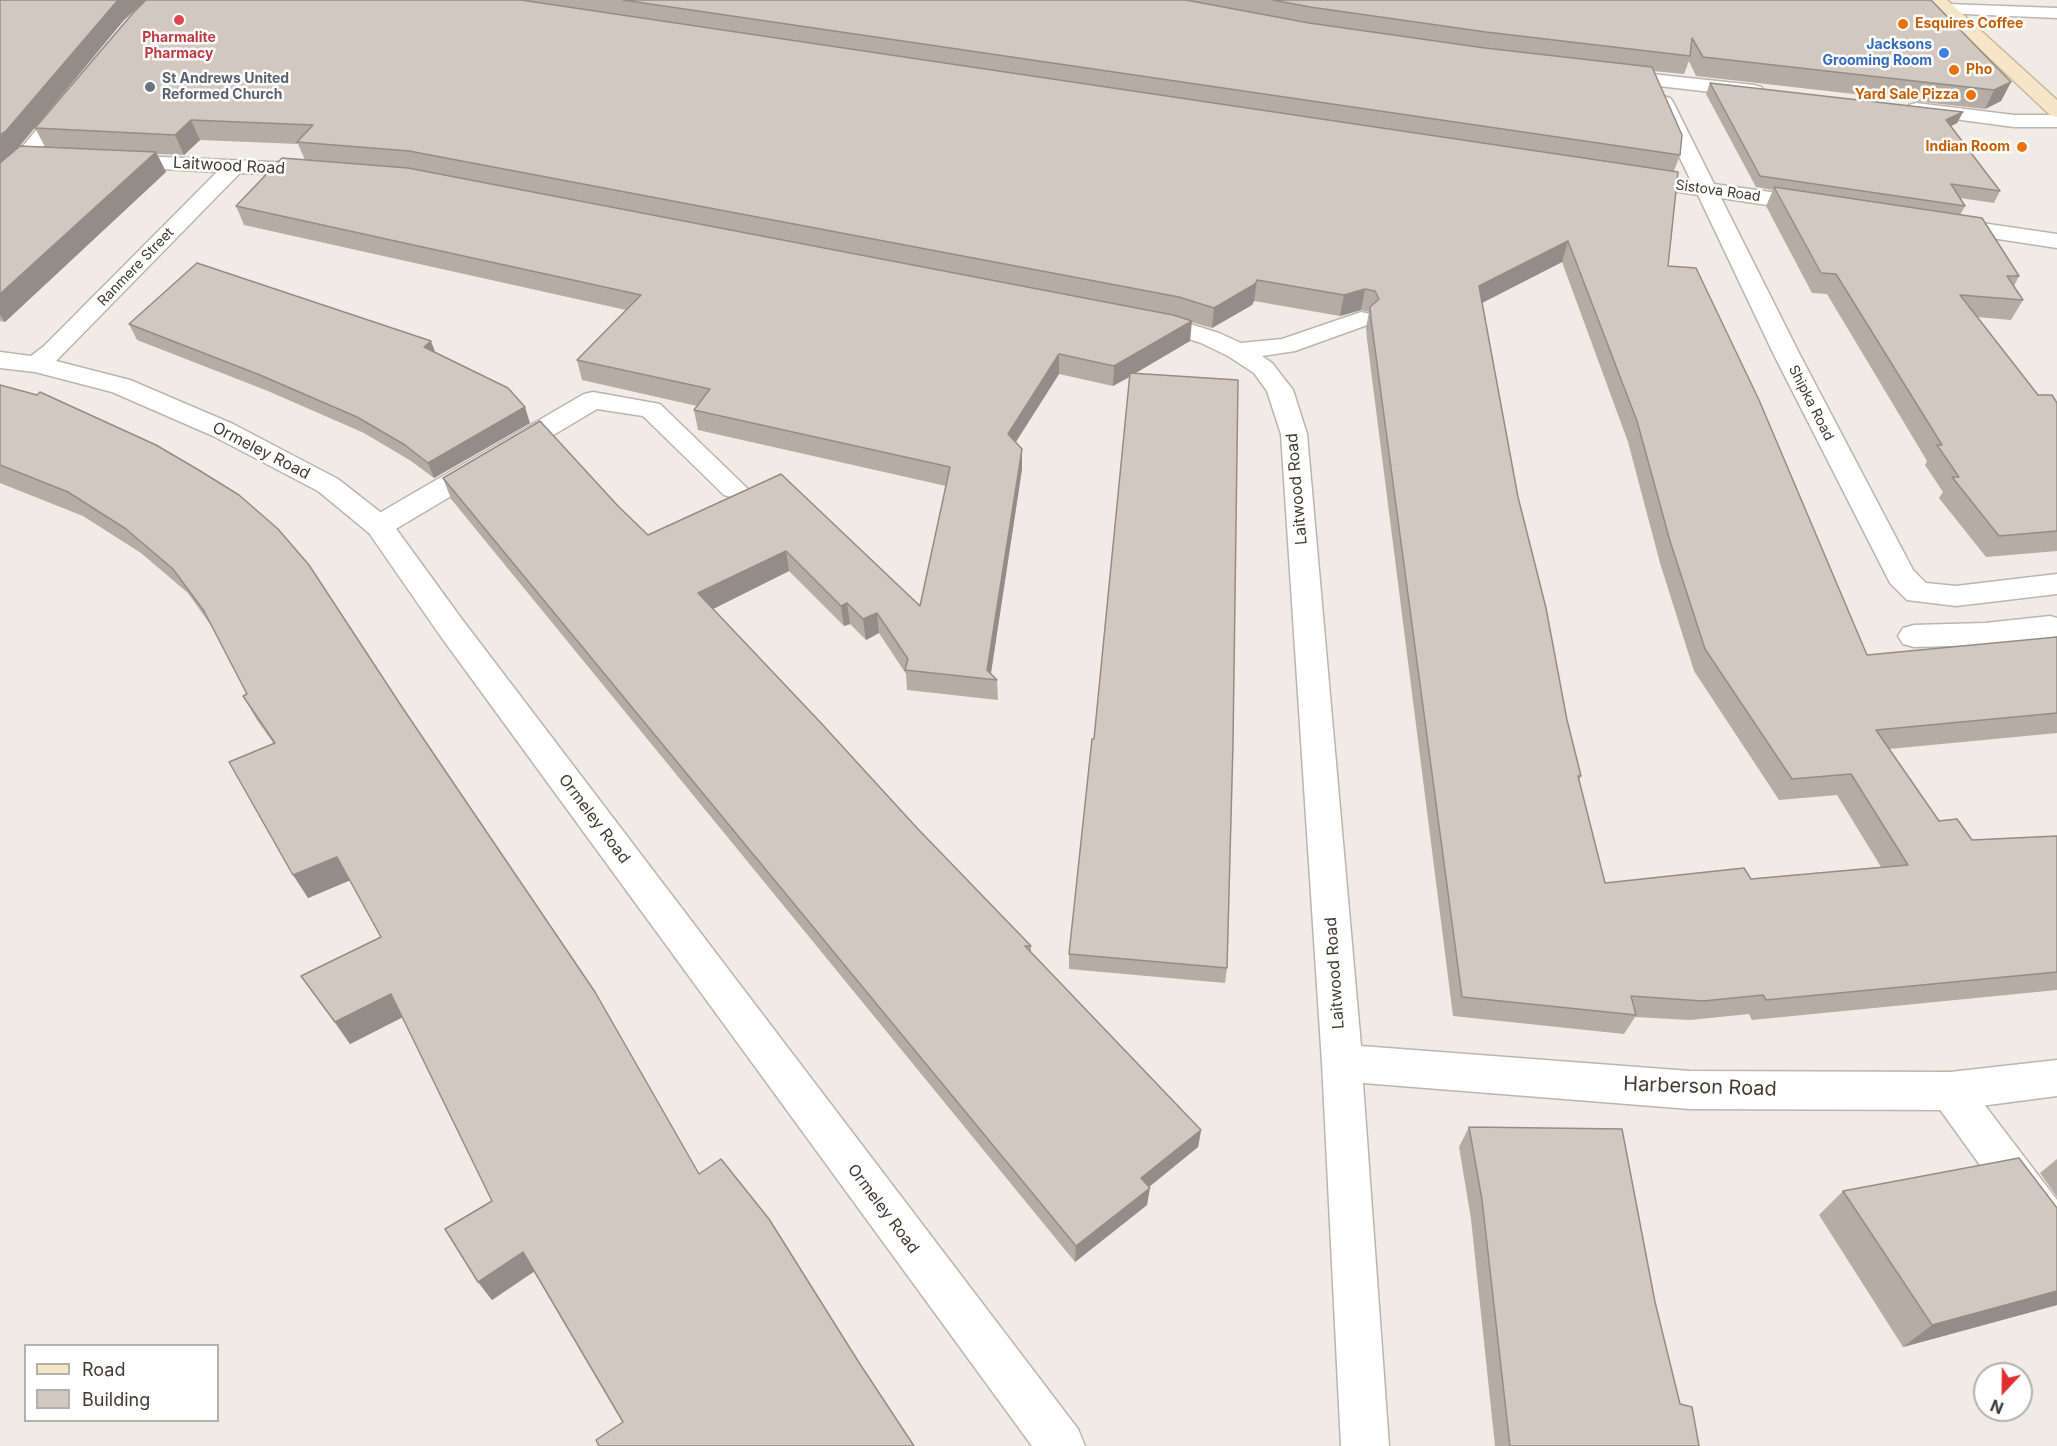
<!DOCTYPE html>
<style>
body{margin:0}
#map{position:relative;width:2057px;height:1446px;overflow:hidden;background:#f0ebe5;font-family:Inter,sans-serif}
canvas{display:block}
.legend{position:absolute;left:24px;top:1344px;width:195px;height:78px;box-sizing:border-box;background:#fff;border:2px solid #b3b1af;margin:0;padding:8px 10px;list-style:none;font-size:18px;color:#423b36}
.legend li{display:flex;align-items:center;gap:12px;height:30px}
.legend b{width:30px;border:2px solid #b3b1af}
.north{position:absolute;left:1973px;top:1362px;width:60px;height:60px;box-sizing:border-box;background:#fff;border:2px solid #b3b1af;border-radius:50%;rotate:202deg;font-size:16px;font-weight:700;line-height:24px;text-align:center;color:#423b36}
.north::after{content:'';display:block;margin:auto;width:21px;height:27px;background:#de2f2e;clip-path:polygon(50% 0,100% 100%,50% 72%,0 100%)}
</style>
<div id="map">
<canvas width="2057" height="1446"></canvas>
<ul class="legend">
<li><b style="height:8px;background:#f7e5c8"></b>Road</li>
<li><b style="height:16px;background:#d3c8bf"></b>Building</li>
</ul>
<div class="north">N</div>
</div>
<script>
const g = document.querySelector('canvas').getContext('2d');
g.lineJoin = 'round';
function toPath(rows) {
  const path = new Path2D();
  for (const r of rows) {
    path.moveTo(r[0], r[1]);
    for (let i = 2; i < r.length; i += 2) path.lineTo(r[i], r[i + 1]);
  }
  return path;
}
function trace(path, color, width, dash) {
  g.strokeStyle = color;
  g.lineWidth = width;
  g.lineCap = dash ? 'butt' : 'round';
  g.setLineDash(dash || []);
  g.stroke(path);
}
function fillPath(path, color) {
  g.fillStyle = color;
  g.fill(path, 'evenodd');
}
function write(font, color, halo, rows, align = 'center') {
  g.font = font + ' Inter,sans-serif';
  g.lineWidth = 5;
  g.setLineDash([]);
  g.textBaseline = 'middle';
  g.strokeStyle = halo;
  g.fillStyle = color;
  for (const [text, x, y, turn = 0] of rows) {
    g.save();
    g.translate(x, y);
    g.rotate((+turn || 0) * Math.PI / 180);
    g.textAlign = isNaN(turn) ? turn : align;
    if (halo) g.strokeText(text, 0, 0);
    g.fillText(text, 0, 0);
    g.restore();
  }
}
const lane = toPath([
 [593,392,660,404,748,489,744,495,734,498,724,495,643,416,597,409,389,533,379,535,369,533,365,526,369,519,584,394,593,392],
 [1950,1072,1964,1078,2057,1200,2057,1258,2042,1251,1936,1104,1930,1091,1936,1078,1950,1072]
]);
const street = toPath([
 [1947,4,2057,8,2057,18,1941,13,1938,9,1941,5,1947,4],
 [1614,70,1754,85,1761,87,1764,91,1761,95,1754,97,1607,80,1604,76,1607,72,1614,70],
 [1663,96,1670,98,1673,102,1714,184,1813,198,1821,200,1824,205,1821,210,1813,212,1721,198,1800,355,1913,570,1926,583,1956,586,2057,574,2057,594,1956,606,1907,600,1890,583,1774,355,1698,195,1633,185,1625,184,1622,179,1625,174,1633,173,1691,181,1653,102,1656,98,1663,96],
 [69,97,76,99,79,103,76,107,32,160,8,183,0,184,0,167,18,152,62,99,69,97],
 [1916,103,2014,115,2057,115,2057,127,2014,127,1909,113,1906,109,1909,105,1916,103],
 [117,155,317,164,325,165,328,170,325,175,317,176,240,173,56,361,130,380,233,424,338,479,389,519,461,618,1078,1429,1085,1446,1032,1446,439,634,369,533,318,491,213,436,112,392,35,372,0,368,0,352,31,356,44,346,217,172,109,166,106,161,109,156,117,155],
 [1947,218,2057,234,2057,248,1939,230,1936,225,1939,220,1947,218],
 [1361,312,1370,314,1373,319,1370,324,1295,351,1262,356,1272,363,1293,390,1307,434,1361,1046,1690,1071,1950,1072,2057,1060,2057,1096,1950,1110,1690,1109,1363,1083,1389,1446,1341,1446,1322,1063,1281,434,1267,391,1254,373,1228,356,1201,343,1171,333,1138,326,1135,321,1138,316,1147,314,1177,320,1219,333,1241,343,1282,339,1361,312],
 [2050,616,2057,618,2057,636,2050,638,1985,645,1914,647,1903,644,1898,636,1903,628,1914,625,1985,623,2050,616]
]);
const secondary = toPath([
 [1928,0,1947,0,2057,100,2057,117,2050,115,1928,0]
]);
trace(lane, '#bdb5ac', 3);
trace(street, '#bdb5ac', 3);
trace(secondary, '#cab79a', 3);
fillPath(lane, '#fff');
fillPath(street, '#fff');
fillPath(secondary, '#f7e5c8');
fillPath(toPath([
 [0,0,146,0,124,20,20,146,45,147,35,128,146,0,1931,0,2011,82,2001,101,1985,109,1696,76,1689,61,1684,74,1653,71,1680,155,1674,171,1668,266,1867,655,2057,637,2057,733,1889,749,1939,821,1972,840,2057,836,2057,990,1752,1020,1749,1014,1690,1020,1635,1017,1624,1034,1453,1016,1367,339,1366,328,1369,312,1361,310,1340,316,1254,301,1252,305,1212,328,1191,322,1190,341,1136,373,1227,968,1225,983,1069,969,1069,954,1094,739,1130,377,1113,386,1059,374,1016,442,1022,469,991,673,997,680,998,700,907,690,906,674,879,633,866,640,850,624,844,626,789,571,713,609,917,828,1031,946,1031,953,1201,1130,1198,1147,1149,1187,1147,1205,1075,1262,451,499,443,478,618,506,648,535,781,474,920,606,946,486,698,430,694,410,697,406,582,380,577,360,626,310,244,225,236,206,305,160,298,144,200,140,184,155,157,154,166,172,5,322,0,321],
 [1562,262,1628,442,1660,563,1694,671,1779,800,1837,795,1881,867,1751,879,1605,883,1579,780,1581,776,1567,720,1518,497,1482,303],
 [1710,83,1963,112,1957,123,1951,126,2000,191,1994,203,1960,198,1965,206,1960,215,2019,276,2014,286,2023,300,2011,320,1977,317,2038,395,2057,403,2057,551,1986,557,1939,498,1943,492,1925,465,1927,461,1827,294,1812,293,1766,206,1773,190,1756,187,1706,94],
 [129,324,435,352,530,423,434,478,411,461,364,433,268,391,137,340],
 [0,385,156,445,623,1422,534,1271,492,1300,478,1282,492,1201,403,1017,350,1044,301,976,381,937,350,880,308,898,274,744,257,720,243,696,247,694,212,627,188,593,141,553,83,516,0,483],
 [1469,1127,1655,1302,1680,1404,1699,1446,1495,1446,1471,1219,1459,1147],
 [2057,1159,2057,1197,2040,1173],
 [1843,1191,2057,1208,2057,1305,1903,1347,1819,1215]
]), '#b5aca4');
fillPath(toPath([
 [118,0,146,0,124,20,16,150,0,164,0,135],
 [2011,82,2001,101,1985,109,1994,90],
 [1963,112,1957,123,1941,131,1946,120],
 [191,120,200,140,184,155,175,135],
 [156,152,166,172,5,322,0,315,0,294],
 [1568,241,1562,262,1474,307,1479,286],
 [1257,280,1254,301,1252,305,1212,328,1214,308],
 [1365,289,1361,310,1340,316,1344,295],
 [1192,321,1190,341,1113,386,1114,366],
 [431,341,437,357,424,347],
 [1059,354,1059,374,1008,454,1008,434],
 [525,407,530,423,434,478,428,463],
 [1022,449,1022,469,990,679,987,670],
 [786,551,789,571,703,614,698,593],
 [847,603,850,624,844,626,841,606],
 [877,613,879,633,866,640,863,619],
 [337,857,351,880,308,898,293,875],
 [391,994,405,1016,350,1044,335,1022],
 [1201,1130,1198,1147,1139,1195,1141,1178],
 [1150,1188,1147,1205,1075,1262,1076,1246],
 [523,1252,535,1271,492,1300,478,1282],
 [2057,1291,2057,1305,1903,1347,1932,1325]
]), '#948c86');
const building = toPath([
 [0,0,118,0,6,131,0,135,0,0],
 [146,0,521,0,1678,172,1668,266,1696,268,1759,400,1867,655,2057,637,2057,713,1876,730,1939,821,1957,819,1972,840,2057,836,2057,972,1766,1000,1763,995,1703,1001,1631,996,1636,1015,1462,997,1371,319,1370,307,1379,299,1375,291,1365,289,1344,295,1257,280,1255,284,1214,308,1179,297,409,151,297,142,313,125,191,120,175,135,35,128,133,13,146,0],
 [1568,241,1637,421,1670,541,1705,649,1792,779,1851,774,1908,865,1751,879,1744,868,1605,883,1578,776,1581,776,1567,720,1546,608,1518,497,1479,286,1568,241],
 [623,0,1186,0,1309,23,1485,48,1652,67,1682,135,1680,155,623,0],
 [1273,0,1931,0,2011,82,1994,90,1703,57,1692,38,1690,56,1486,32,1310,7,1273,0],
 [1710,83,1963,112,1946,120,2000,191,1951,184,1965,206,1760,176,1710,83],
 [20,146,156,152,0,294,0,163,20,146],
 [282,158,408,168,1173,315,1192,321,1114,366,1059,354,1008,434,1022,449,987,670,997,680,905,670,908,659,877,613,863,619,847,603,841,606,786,551,698,593,821,723,917,828,1031,946,1025,946,1201,1130,1141,1178,1150,1188,1076,1246,443,478,540,421,618,506,648,535,781,474,920,606,950,467,694,410,710,389,577,360,641,295,236,206,282,158],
 [1774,187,1982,218,2019,276,2007,276,2023,300,1960,295,2038,395,2052,395,2057,403,2057,531,1999,536,1952,477,1959,477,1937,445,1942,445,1836,274,1821,273,1774,187],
 [197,263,431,341,424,347,508,388,525,407,428,463,405,445,357,417,260,375,129,324,197,263],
 [1130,373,1238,380,1233,743,1227,968,1069,954,1092,739,1094,739,1130,373],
 [0,385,37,395,40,392,156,445,197,469,239,495,278,529,309,565,404,710,595,992,699,1174,721,1159,769,1219,858,1361,914,1446,599,1446,596,1440,623,1422,523,1252,478,1282,445,1229,492,1201,391,994,335,1022,301,976,381,937,337,857,293,875,229,762,275,743,243,696,247,694,204,611,173,569,126,529,68,492,0,465,0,385],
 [1469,1127,1622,1129,1655,1302,1680,1404,1692,1407,1699,1446,1510,1446,1482,1200,1469,1127],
 [2019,1158,2057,1208,2057,1291,1932,1325,1843,1191,2019,1158]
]);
fillPath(building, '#d3c8bf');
trace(building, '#948c86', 1.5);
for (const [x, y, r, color] of [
 [179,20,6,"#e0444e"],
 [1903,24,6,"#e8710a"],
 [1944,53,6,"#3f7fe0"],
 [1954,70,6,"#e8710a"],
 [150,87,6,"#6b7280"],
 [1971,95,6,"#e8710a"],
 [2022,147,6,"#e8710a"]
]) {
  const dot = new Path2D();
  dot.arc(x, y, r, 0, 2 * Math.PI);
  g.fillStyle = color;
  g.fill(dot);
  trace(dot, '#fff', 2);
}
write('bold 14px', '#c56008', '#fff', [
 ["Esquires Coffee",1915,24],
 ["Pho",1966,70],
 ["Yard Sale Pizza",1959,95,"right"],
 ["Indian Room",2010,147,"right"]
], 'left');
write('bold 14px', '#be3a42', '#fff', [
 ["Pharmalite",179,38],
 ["Pharmacy",179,54]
]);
write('bold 14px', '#366cbe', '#fff', [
 ["Jacksons",1932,45],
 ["Grooming Room",1932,61]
], 'right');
write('bold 14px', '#5b616d', '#fff', [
 ["St Andrews United",162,79],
 ["Reformed Church",162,95]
], 'left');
write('14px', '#423b36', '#fff', [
 ["Sistova Road",1718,191,8],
 ["Ranmere Street",136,267,-46],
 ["Shipka Road",1811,403,63]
]);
write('16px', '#423b36', '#fff', [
 ["Laitwood Road",229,166,3],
 ["Ormeley Road",261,451,27],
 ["Laitwood Road",1297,489,-95],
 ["Ormeley Road",594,819,53],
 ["Laitwood Road",1335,973,-94],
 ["Ormeley Road",883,1209,53]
]);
write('20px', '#423b36', '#fff', [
 ["Harberson Road",1700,1087,2]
]);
</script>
